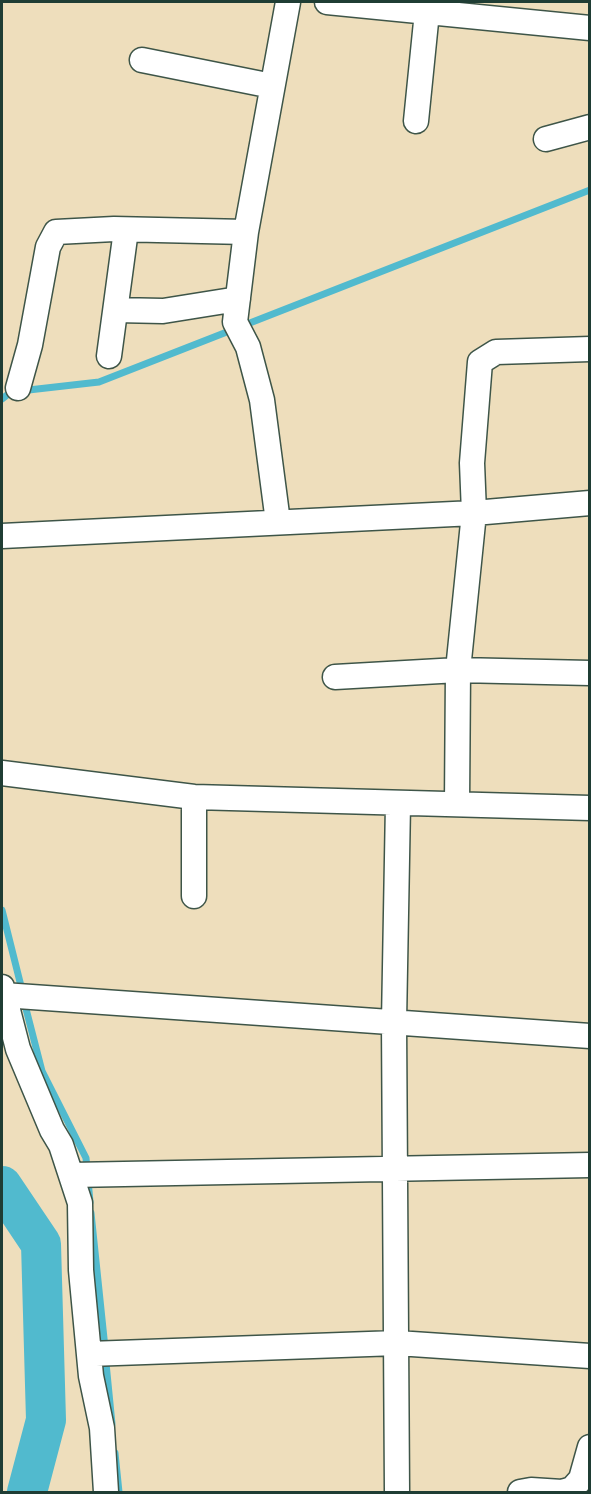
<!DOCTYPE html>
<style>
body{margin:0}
#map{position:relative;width:591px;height:1494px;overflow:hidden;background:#eedebc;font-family:"IM FELL French Canon",serif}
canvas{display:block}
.frame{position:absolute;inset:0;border:3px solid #1f3d34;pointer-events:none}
</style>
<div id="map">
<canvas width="591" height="1494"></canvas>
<div class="frame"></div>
</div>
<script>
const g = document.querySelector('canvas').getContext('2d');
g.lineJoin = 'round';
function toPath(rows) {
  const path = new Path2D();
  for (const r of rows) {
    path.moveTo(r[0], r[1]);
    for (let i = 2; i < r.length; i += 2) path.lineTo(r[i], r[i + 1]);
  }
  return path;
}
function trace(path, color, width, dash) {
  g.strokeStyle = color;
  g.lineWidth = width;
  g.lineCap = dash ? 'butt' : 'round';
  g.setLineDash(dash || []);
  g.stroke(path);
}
trace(toPath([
 [2,399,11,392,99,382,590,190],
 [2,910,22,990],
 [24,1001,42,1071,86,1158,90,1202],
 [91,1213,105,1348],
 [106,1363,112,1424],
 [115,1453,119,1492]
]), '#51bace', 7);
trace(toPath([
 [2,1186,41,1244,46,1420,27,1492]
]), '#51bace', 40);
const street = toPath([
 [327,2,590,28],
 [142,60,272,86],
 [416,121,428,2],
 [546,139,590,127],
 [116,310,163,311,238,299],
 [109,356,126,230],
 [18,388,30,345,48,247,56,232,114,229,246,232],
 [278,522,262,400,248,347,235,322,246,232,288,2],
 [2,536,474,513,590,503],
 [335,677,458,670,474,513,472,463,480,362,496,352,590,349],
 [2,773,194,797,590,808],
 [194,797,194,896],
 [457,804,458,670,590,673],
 [2,987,18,1049,52,1130,61,1145,80,1203,81,1270,91,1376,102,1428,106,1492],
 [3,995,590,1036],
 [72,1175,590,1165],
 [89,1354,397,1343,590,1356],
 [397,1492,394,1022,398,804],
 [520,1492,531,1490,562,1492,572,1489,581,1479,590,1447]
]);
trace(street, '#3e5548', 27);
trace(street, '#fff', 24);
</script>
